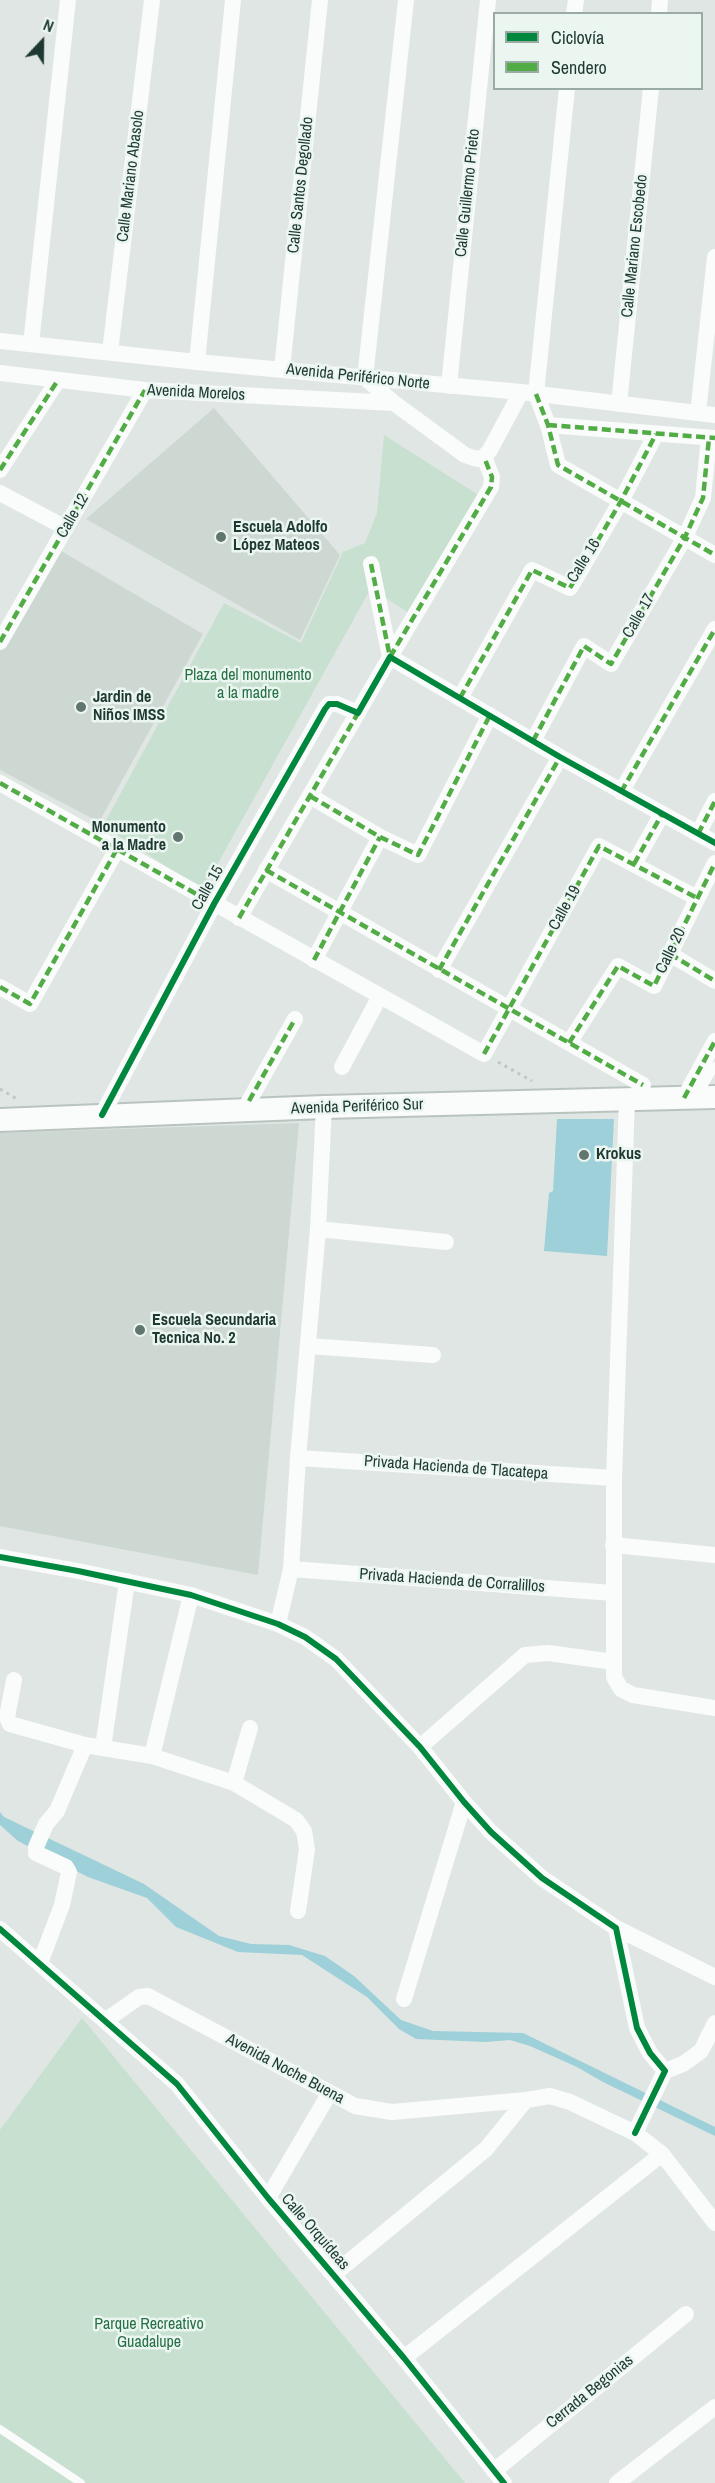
<!DOCTYPE html>
<meta charset="utf-8">
<style>
body{margin:0}
#map{position:relative;width:715px;height:2483px;overflow:hidden;background:#e0e6e3;font-family:"Archivo Narrow",sans-serif}
canvas{display:block}
.legend{position:absolute;left:493px;top:12px;width:210px;height:78px;box-sizing:border-box;background:#ecf6f1;border:2px solid #9aaaa5;margin:0;padding:8px 10px;list-style:none;font-size:18px;color:#1e3932}
.legend li{display:flex;align-items:center;gap:12px;height:30px}
.legend b{width:30px;border:2px solid #9aaaa5}
.north{position:absolute;left:12px;top:12px;width:60px;height:60px;-webkit-text-stroke:4px #ecf6f1;paint-order:stroke;rotate:22deg;font-size:16px;font-weight:700;line-height:24px;text-align:center;color:#1e3932}
.north::after{content:'';display:block;margin:auto;width:21px;height:27px;background:#1e3932;clip-path:polygon(50% 0,100% 100%,50% 72%,0 100%)}
</style>
<div id="map">
<canvas width="715" height="2483"></canvas>
<ul class="legend">
<li><b style="height:8px;background:#00873e"></b>Ciclovía</li>
<li><b style="height:8px;background:#52ac45"></b>Sendero</li>
</ul>
<div class="north">N</div>
</div>
<script>
const g = document.querySelector('canvas').getContext('2d');
g.lineJoin = 'round';
function fillPath(path, color) {
  g.fillStyle = color;
  g.fill(path, 'evenodd');
}
function toPath(rows) {
  const path = new Path2D();
  for (const r of rows) {
    path.moveTo(r[0], r[1]);
    for (let i = 2; i < r.length; i += 2) path.lineTo(r[i], r[i + 1]);
  }
  return path;
}
function trace(path, color, width, dash) {
  g.strokeStyle = color;
  g.lineWidth = width;
  g.lineCap = dash ? 'butt' : 'round';
  g.setLineDash(dash || []);
  g.stroke(path);
}
function write(font, color, halo, rows, align = 'center') {
  g.font = font + ' "Archivo Narrow",sans-serif';
  g.lineWidth = 5;
  g.setLineDash([]);
  g.textBaseline = 'middle';
  g.strokeStyle = halo;
  g.fillStyle = color;
  for (const [text, x, y, turn = 0] of rows) {
    g.save();
    g.translate(x, y);
    g.rotate((+turn || 0) * Math.PI / 180);
    g.textAlign = isNaN(turn) ? turn : align;
    if (halo) g.strokeText(text, 0, 0);
    g.fillText(text, 0, 0);
    g.restore();
  }
}
fillPath(toPath([
 [214,408,340,555,300,640,86,519],
 [56,548,203,634,99,822,0,770,0,644],
 [299,1123,258,1575,0,1526,0,1133]
]), '#cdd8d3');
fillPath(toPath([
 [384,435,480,496,409,613,371,588,203,890,103,826,224,603,301,643,343,552,365,543,377,513],
 [82,2018,465,2483,0,2483,0,2130]
]), '#c7e0cf');
fillPath(toPath([
 [557,1119,614,1119,607,1256,544,1251,549,1193,553,1191],
 [0,1812,4,1817,144,1884,219,1936,251,1944,289,1945,325,1956,354,1976,401,2020,433,2031,523,2033,715,2127,715,2136,603,2082,577,2067,530,2046,510,2040,486,2042,416,2039,399,2029,367,1997,302,1955,238,1952,176,1927,147,1898,88,1877,18,1841,0,1825]
]), '#9dd0d8');
const secondary = toPath([
 [0,1120,324,1107,715,1097]
]);
trace(secondary, '#b9c3bf', 26);
trace(toPath([
 [498,1062,532,1081],
 [0,1089,17,1099]
]), '#bec7c5', 3, [3, 4.5]);
trace(toPath([
 [698,1095,715,1066],
 [0,2429,81,2483]
]), '#fafbfb', 8);
trace(toPath([
 [406,0,365,378,394,403,465,455,477,459,484,457,490,450,521,392],
 [574,14,576,0],
 [659,14,660,0],
 [567,88,536,394,548,425,558,465,715,555],
 [0,341,197,362,521,392,715,415],
 [31,344,68,0],
 [110,352,152,0],
 [197,362,233,0],
 [282,369,320,0],
 [0,373,145,390,394,403],
 [449,386,488,0],
 [619,404,651,88],
 [698,413,715,257],
 [548,425,715,438],
 [0,470,58,380],
 [0,493,66,528],
 [371,564,390,657,560,757,715,843],
 [0,642,145,390],
 [460,698,532,570,570,588,621,501,656,434],
 [533,741,584,646,611,664,685,537,703,498,709,438],
 [0,783,484,1054,599,846,697,898],
 [621,792,715,629],
 [310,796,380,837,418,855,490,715],
 [698,834,715,801],
 [634,864,662,814],
 [266,870,643,1085],
 [239,918,390,657,491,487,492,477,484,457],
 [670,954,715,981],
 [314,960,380,837],
 [439,970,560,757],
 [0,987,30,1004,117,849],
 [569,1043,618,966,654,986,715,863],
 [342,1067,380,996],
 [684,1098,715,1041],
 [627,1099,614,1478,614,1677,621,1689,633,1695,715,1708],
 [249,1101,295,1019],
 [102,1115,214,904,325,709,329,704,337,704,358,713],
 [318,1229,446,1242],
 [309,1346,433,1355],
 [298,1458,614,1478],
 [613,1545,715,1555],
 [0,1557,78,1571,191,1595,278,1624,305,1637,336,1659,420,1747,464,1802,491,1832,542,1878,616,1928,637,2028,650,2053,665,2071,635,2133],
 [291,1569,613,1593],
 [278,1624,291,1569,298,1458,318,1229,324,1107],
 [14,1680,7,1717,10,1724,85,1745,152,1756,234,1783,296,1820,304,1831,307,1849,298,1911],
 [420,1747,525,1655,548,1653,614,1662],
 [103,1748,127,1581],
 [152,1756,191,1595],
 [234,1783,250,1728],
 [616,1928,715,1977],
 [0,1929,177,2084,268,2198,404,2358,504,2483],
 [40,1963,62,1905,69,1872,66,1867,36,1853,36,1847,46,1824,57,1811,85,1745],
 [404,1999,464,1802],
 [105,2021,139,1997,148,1996,355,2106,392,2112,526,2100,550,2096,570,2102,635,2133,662,2154,715,2223],
 [665,2071,683,2064,701,2051,715,2023],
 [268,2198,329,2094],
 [334,2274,486,2149,526,2100],
 [404,2358,662,2154],
 [494,2471,686,2314],
 [617,2483,715,2407]
]), '#fafbfb', 16);
trace(secondary, '#fafbfb', 22);
trace(toPath([
 [536,394,548,425,558,465,715,555],
 [548,425,715,438],
 [0,470,58,380],
 [371,564,390,657],
 [0,642,145,390],
 [390,657,491,487,492,477,484,457],
 [460,698,532,570,570,588,621,501,656,434],
 [533,741,584,646,611,664,685,537,703,498,709,438],
 [0,783,214,904],
 [621,792,715,629],
 [310,796,380,837,418,855,490,715],
 [698,834,715,801],
 [634,864,662,814],
 [266,870,643,1085],
 [239,918,358,713],
 [670,954,715,981],
 [314,960,380,837],
 [439,970,560,757],
 [0,987,30,1004,117,849],
 [569,1043,618,966,654,986,715,863],
 [484,1054,599,846,697,898],
 [684,1098,715,1041],
 [249,1101,295,1019]
]), '#52ac45', 4.5, [9, 4.5]);
trace(toPath([
 [102,1115,214,904,325,709,329,704,337,704,358,713,390,657,560,757,715,843],
 [0,1557,78,1571,191,1595,278,1624,305,1637,336,1659,420,1747,464,1802,491,1832,542,1878,616,1928,637,2028,650,2053,665,2071,635,2133],
 [0,1929,177,2084,268,2198,404,2358,504,2483]
]), '#00873e', 6);
for (const [x, y, r, color] of [
 [221,537,6,"#627670"],
 [81,707,6,"#627670"],
 [178,837,6,"#627670"],
 [584,1155,6,"#627670"],
 [140,1330,6,"#627670"]
]) {
  const dot = new Path2D();
  dot.arc(x, y, r, 0, 2 * Math.PI);
  g.fillStyle = color;
  g.fill(dot);
  trace(dot, '#ecf6f1', 2);
}
write('16px', '#1e3932', '#ecf6f1', [
 ["Calle Mariano Abasolo",131,176,-83],
 ["Calle Santos Degollado",301,185,-84],
 ["Calle Guillermo Prieto",468,193,-84],
 ["Calle Mariano Escobedo",635,246,-84],
 ["Avenida Periférico Norte",358,377,6],
 ["Avenida Morelos",196,393,3],
 ["Calle 12",73,516,-60],
 ["Calle 16",584,561,-58],
 ["Calle 17",639,616,-60],
 ["Calle 15",208,888,-61],
 ["Calle 19",565,908,-61],
 ["Calle 20",671,951,-64],
 ["Avenida Periférico Sur",357,1107,-2],
 ["Privada Hacienda de Tlacatepa",456,1468,4],
 ["Privada Hacienda de Corralillos",452,1581,4],
 ["Avenida Noche Buena",285,2069,28],
 ["Calle Orquídeas",315,2232,49],
 ["Cerrada Begonias",590,2392,-39]
]);
write('bold 16px', '#1e3932', '#ecf6f1', [
 ["Escuela Adolfo",233,528],
 ["López Mateos",233,546],
 ["Jardin de",93,698],
 ["Niños IMSS",93,716],
 ["Monumento",166,828,"right"],
 ["a la Madre",166,846,"right"],
 ["Krokus",596,1155],
 ["Escuela Secundaria",152,1321],
 ["Tecnica No. 2",152,1339]
], 'left');
write('16px', '#267144', '#ecf6f1', [
 ["Plaza del monumento",248,676],
 ["a la madre",248,694],
 ["Parque Recreativo",149,2325],
 ["Guadalupe",149,2343]
]);
</script>
